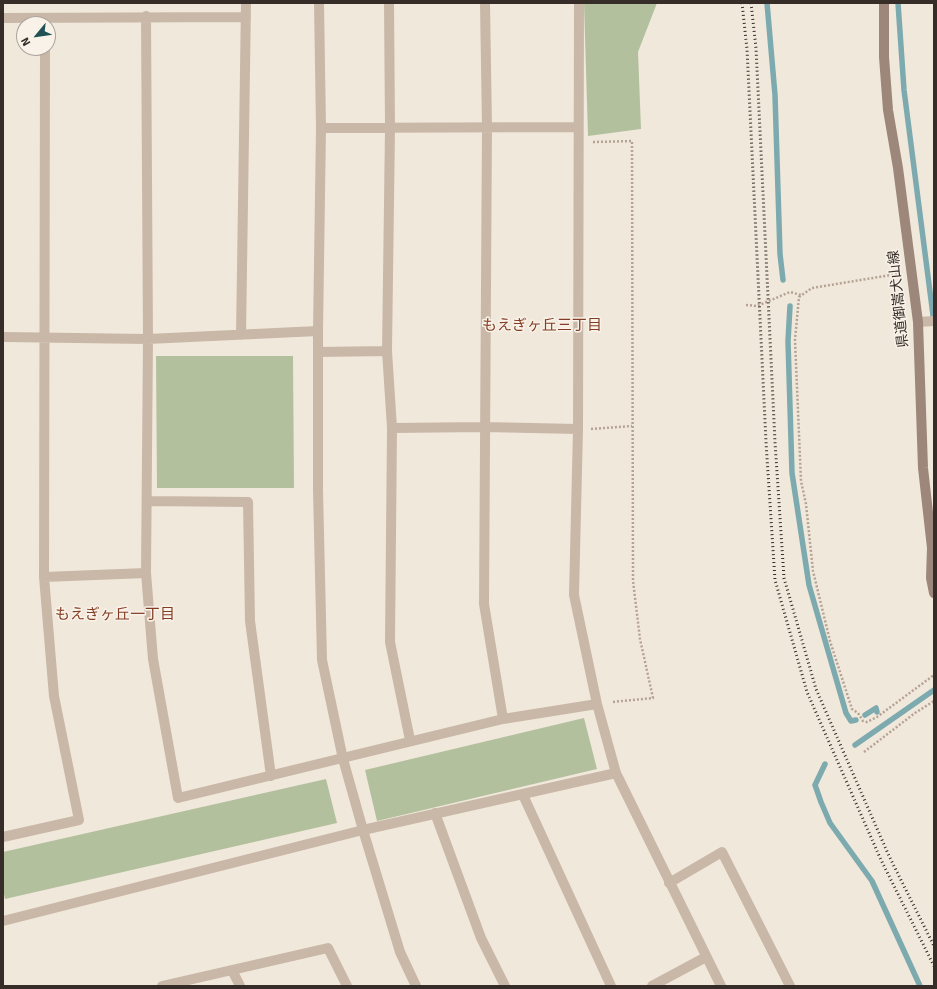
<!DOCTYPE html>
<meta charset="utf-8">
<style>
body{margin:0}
#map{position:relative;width:937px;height:989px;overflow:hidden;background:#f1e8dc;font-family:Signika,sans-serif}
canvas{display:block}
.frame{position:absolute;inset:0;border:4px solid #362d28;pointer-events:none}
.north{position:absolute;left:16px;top:16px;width:40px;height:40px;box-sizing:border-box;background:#f9f2e9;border:1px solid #aba39c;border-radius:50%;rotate:241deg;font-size:11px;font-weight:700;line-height:16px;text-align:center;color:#362d28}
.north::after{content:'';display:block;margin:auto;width:14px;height:18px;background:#1f5157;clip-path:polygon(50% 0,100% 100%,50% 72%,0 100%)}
</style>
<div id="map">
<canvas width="937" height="989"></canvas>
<div class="frame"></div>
<div class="north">N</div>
</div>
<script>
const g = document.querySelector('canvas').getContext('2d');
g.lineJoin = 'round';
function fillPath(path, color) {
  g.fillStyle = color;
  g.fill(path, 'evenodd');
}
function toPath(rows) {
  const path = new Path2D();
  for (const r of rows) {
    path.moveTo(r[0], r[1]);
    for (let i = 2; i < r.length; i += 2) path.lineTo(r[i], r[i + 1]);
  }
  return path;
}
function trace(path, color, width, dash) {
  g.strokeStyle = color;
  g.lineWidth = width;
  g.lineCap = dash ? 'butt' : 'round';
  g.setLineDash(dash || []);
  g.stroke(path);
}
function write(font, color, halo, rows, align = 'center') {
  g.font = font + ' Signika,"Noto Sans JP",sans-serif';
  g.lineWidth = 3;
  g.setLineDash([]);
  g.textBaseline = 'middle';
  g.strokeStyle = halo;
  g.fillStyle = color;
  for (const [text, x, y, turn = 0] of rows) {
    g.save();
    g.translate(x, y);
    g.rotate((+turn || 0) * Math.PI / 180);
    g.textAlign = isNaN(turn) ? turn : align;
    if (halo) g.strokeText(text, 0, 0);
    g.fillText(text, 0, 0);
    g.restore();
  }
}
fillPath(toPath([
 [584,3,657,3,638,52,641,129,588,136],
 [156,356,293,356,294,488,157,488],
 [584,718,597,769,377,821,365,770],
 [326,779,337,823,5,899,3,889,3,852]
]), '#b3c09d');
trace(toPath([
 [767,3,775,95,780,254,783,280],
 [898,3,904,90,934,323],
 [790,306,788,341,792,473,809,585,846,713,851,721,856,720],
 [865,715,876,708,877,712],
 [855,745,934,690],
 [825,764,815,785,821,802,830,823,872,881,920,986]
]), '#7caaae', 5.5);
trace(toPath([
 [593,142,632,141,633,581,640,639,653,698,612,702],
 [897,274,812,288,799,297,795,340,801,481,806,504,813,571,830,641,852,709,858,713,863,721,867,722,877,717,934,675],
 [746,305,757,306,790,292,801,295],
 [591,429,632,426],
 [864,752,915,713,934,701]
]), '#b5a293', 2.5, [2, 2]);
trace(toPath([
 [389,3,390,128,387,351,392,428,390,642,410,740],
 [485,3,487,127,484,604,503,719],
 [579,3,578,429,574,595,597,704,616,773,721,986],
 [146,16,148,339,146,573,153,659,178,798,503,719,597,704],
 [3,18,246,17],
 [321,128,578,127],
 [918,322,934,321],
 [241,335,246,3],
 [3,337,148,339,318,331],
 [318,352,387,351],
 [392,428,484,427,578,429],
 [147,501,248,502,250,621,271,776],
 [44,577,146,573],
 [523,795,611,986],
 [435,813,481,938,505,986],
 [3,837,79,820,54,696,44,577,45,48],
 [669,883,722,852,790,986],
 [3,921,363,830,616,773],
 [232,970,240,986],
 [162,986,328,948,347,986],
 [652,986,706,957]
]), '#c9b8a8', 10);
trace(toPath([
 [319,3,321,128,318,331,318,490,322,660,343,759,363,830,400,952,416,986]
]), '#c9b8a8', 10);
trace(toPath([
 [884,3,884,57,888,110,898,168,918,322,923,468,932,548,931,578,934,593]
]), '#9d877a', 10);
trace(toPath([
 [742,3,747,49,766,442,775,580,807,692,881,860,934,966],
 [751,3,756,48,775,442,784,578,816,689,889,856,934,946]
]), '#362d28', 3, [1, 3]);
write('14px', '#362d28', '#f9f2e9', [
 ["県道御嵩犬山線",899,299,-96]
]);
write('15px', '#833d24', '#f9f2e9', [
 ["もえぎヶ丘三丁目",542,326],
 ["もえぎヶ丘一丁目",115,615]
]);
</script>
